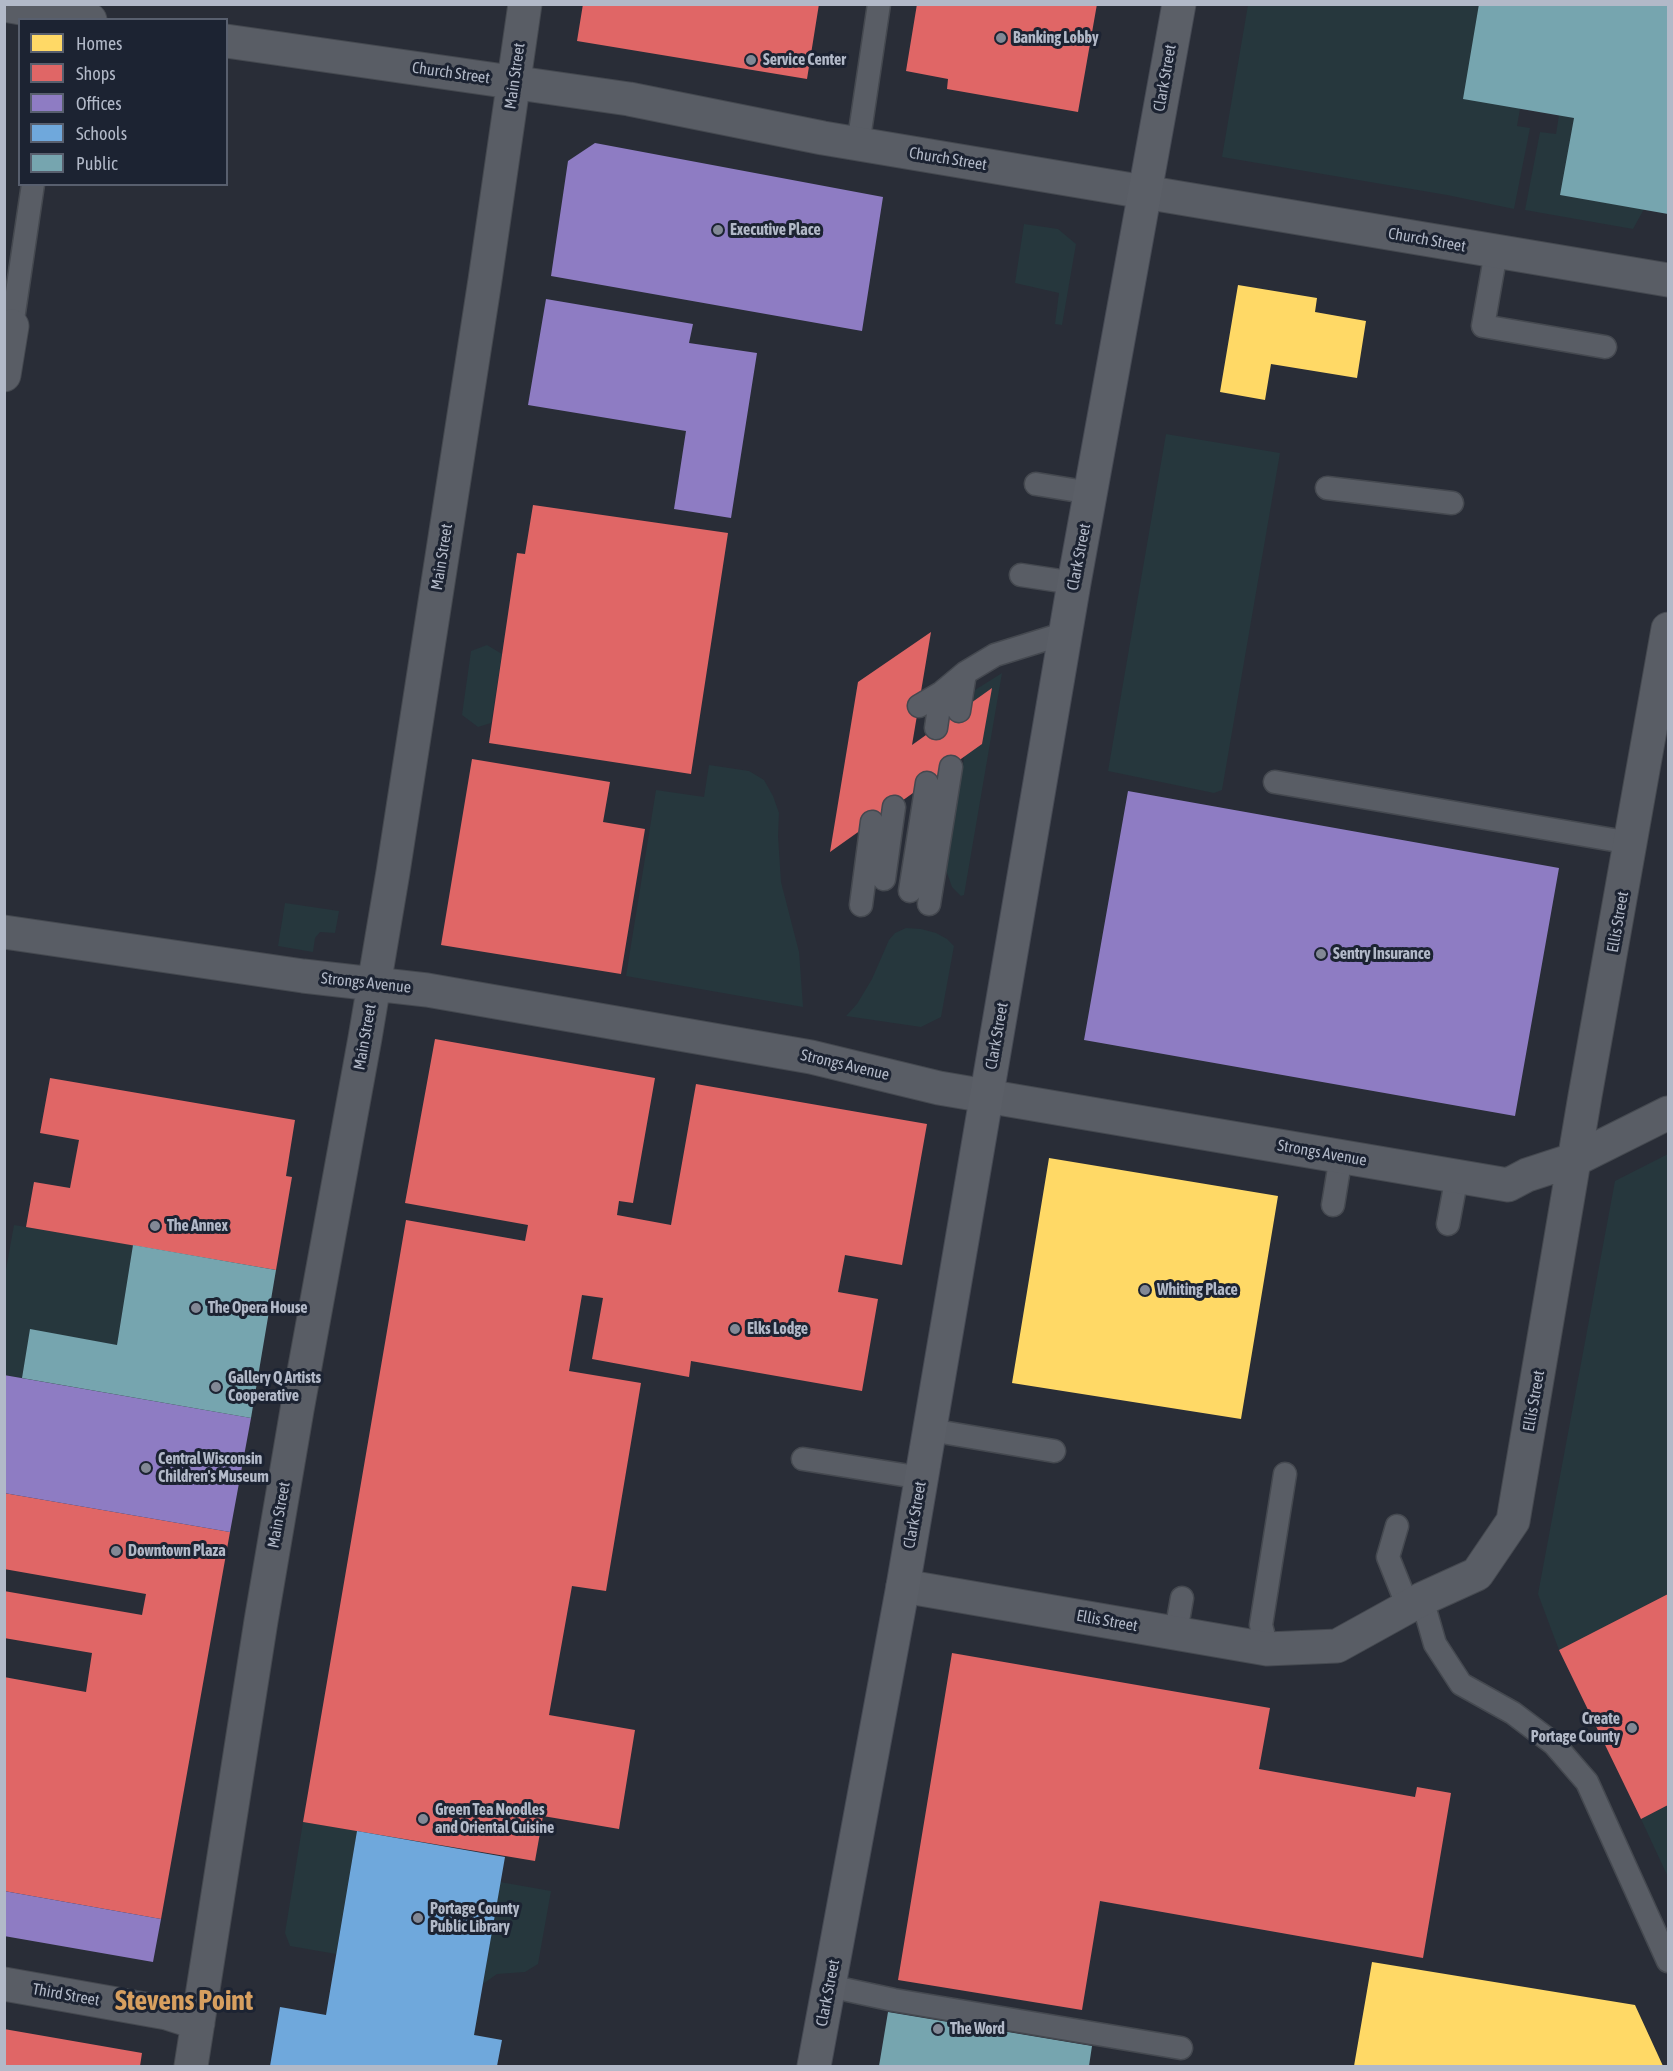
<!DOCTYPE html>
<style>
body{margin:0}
#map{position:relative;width:1673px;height:2071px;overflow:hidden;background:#292d37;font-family:"Asap Condensed",sans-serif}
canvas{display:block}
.frame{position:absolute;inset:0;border:6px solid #b2b9c8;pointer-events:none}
.legend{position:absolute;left:18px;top:18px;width:210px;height:168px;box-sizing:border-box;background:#1c2332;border:2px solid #585f6e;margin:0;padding:8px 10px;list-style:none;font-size:18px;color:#b2b9c8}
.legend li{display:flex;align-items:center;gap:12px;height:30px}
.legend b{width:30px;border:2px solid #585f6e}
</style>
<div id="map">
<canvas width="1673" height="2071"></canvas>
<div class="frame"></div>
<ul class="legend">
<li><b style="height:16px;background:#ffd966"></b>Homes</li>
<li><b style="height:16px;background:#e06666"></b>Shops</li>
<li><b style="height:16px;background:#8e7cc3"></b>Offices</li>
<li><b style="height:16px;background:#6fa8dc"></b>Schools</li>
<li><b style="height:16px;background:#76a5af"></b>Public</li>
</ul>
</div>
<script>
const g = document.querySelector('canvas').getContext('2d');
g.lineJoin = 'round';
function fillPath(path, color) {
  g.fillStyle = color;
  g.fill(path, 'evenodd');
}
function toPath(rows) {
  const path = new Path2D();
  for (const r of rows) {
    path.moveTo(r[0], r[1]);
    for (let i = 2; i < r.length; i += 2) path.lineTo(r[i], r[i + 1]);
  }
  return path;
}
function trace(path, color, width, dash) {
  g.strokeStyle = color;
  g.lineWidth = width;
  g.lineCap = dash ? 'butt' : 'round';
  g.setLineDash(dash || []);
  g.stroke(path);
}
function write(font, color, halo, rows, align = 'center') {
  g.font = font + ' "Asap Condensed",sans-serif';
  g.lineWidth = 6;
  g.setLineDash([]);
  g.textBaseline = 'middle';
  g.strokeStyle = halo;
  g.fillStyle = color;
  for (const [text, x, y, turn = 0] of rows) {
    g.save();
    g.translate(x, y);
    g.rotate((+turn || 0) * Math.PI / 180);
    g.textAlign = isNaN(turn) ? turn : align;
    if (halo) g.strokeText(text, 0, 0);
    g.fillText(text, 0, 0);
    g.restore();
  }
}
fillPath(toPath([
 [1248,5,1479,5,1520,109,1517,126,1530,128,1514,209,1447,195,1222,157],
 [1559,115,1574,118,1560,195,1644,209,1633,229,1525,210,1540,132,1556,134],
 [1024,224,1058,229,1076,244,1062,325,1055,324,1059,293,1015,283],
 [1166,434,1280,453,1222,790,1214,793,1108,771],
 [487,645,502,654,491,723,478,727,462,715,471,651],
 [1002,673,964,895,961,896,952,887,946,870,975,690],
 [709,765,749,771,764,780,773,796,779,813,778,836,781,882,799,952,803,1007,626,976,656,790,704,797],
 [285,903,339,911,335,933,320,932,315,938,313,952,278,946],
 [906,928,921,929,936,933,947,939,954,946,941,1017,921,1027,846,1016,857,1004,872,979,889,940,895,933],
 [1668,1154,1668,1594,1559,1650,1538,1594,1615,1181],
 [14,1225,133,1245,117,1345,30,1330,22,1378,5,1375,5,1275],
 [1668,1805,1668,1877,1641,1819],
 [303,1822,357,1831,336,1954,290,1946,285,1933],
 [500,1882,551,1891,538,1964,525,1972,497,1974,483,1984]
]), '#26373d');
fillPath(toPath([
 [1238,285,1317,298,1315,312,1366,321,1357,378,1271,364,1265,400,1220,392],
 [1049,1158,1278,1196,1241,1419,1012,1383],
 [1372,1962,1635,2005,1663,2066,1354,2066]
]), '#ffd966');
fillPath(toPath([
 [583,4,819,4,807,79,577,41],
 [917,4,1097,4,1078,112,947,89,948,79,906,71],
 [533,505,728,533,691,774,489,743,517,553,525,554],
 [931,632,912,745,992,688,982,744,830,852,858,682],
 [472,759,610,782,603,822,645,829,621,974,441,945],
 [435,1039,655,1078,633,1203,619,1201,617,1215,671,1225,696,1084,927,1124,902,1265,845,1255,838,1292,878,1299,862,1391,691,1361,689,1377,592,1359,603,1298,582,1295,569,1371,641,1383,606,1591,572,1586,549,1715,635,1730,619,1829,543,1816,535,1861,303,1822,406,1220,525,1241,528,1225,405,1203],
 [50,1078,295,1120,286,1176,292,1177,276,1270,26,1227,34,1182,70,1188,79,1140,40,1133],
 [4,1493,230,1532,161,1919,4,1891,4,1677,86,1692,92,1653,4,1638,4,1591,142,1615,146,1594,4,1569],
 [1668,1594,1668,1805,1641,1819,1559,1650],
 [952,1653,1270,1708,1259,1769,1415,1797,1417,1787,1451,1793,1423,1958,1100,1901,1082,2010,898,1980],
 [4,2029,142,2053,140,2066,4,2066]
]), '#e06666');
fillPath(toPath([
 [595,143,883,197,862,331,551,276,568,161],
 [546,299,693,324,689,343,757,353,731,518,674,509,686,431,528,405],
 [1128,791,1559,868,1515,1116,1084,1040],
 [4,1375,251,1418,230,1532,4,1493],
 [4,1891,161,1919,153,1962,4,1936]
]), '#8e7cc3');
fillPath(toPath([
 [357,1831,505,1857,474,2035,502,2040,497,2066,270,2066,280,2007,326,2015]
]), '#6fa8dc');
fillPath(toPath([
 [1479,4,1659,4,1668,6,1668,214,1560,195,1574,118,1463,99],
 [133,1245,276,1270,251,1418,22,1378,30,1329,117,1345],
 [888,2012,1092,2046,1089,2066,879,2066]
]), '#76a5af');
const lane = toPath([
 [858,145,879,4],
 [1496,252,1483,326,1605,347],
 [12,326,33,184],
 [1036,484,1091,493],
 [1327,488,1452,503],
 [1021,575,1074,583],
 [919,706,941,693,965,673,995,655,1066,633],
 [959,711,965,673],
 [936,728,941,693],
 [1275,782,1631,843],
 [884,879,894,807],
 [910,891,927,783],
 [929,904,951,767],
 [861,905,872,822],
 [1333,1205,1341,1156],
 [1448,1224,1457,1176],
 [930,1430,1054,1451],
 [803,1459,922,1478],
 [1397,1526,1388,1557,1408,1607],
 [1422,1599,1435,1644,1461,1684,1513,1713,1554,1744,1587,1782,1668,1961],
 [1176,1632,1182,1598],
 [1267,1649,1261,1625,1285,1474],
 [829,1986,894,2000,1181,2048]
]);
const street = toPath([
 [4,5,90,20],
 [226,41,629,99,823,138,1668,280],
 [4,375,12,326],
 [4,932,303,976,427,990,811,1057,939,1088,1508,1185,1527,1175,1576,1159,1668,1113],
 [903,1586,1267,1649,1337,1646,1422,1599,1477,1574,1513,1521,1585,1096,1668,629],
 [4,1984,167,2013,198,2023],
 [191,2066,261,1621,297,1410,365,1038,393,872,485,280,525,4]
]);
const primary = toPath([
 [814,2066,903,1586,1074,583,1179,4]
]);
trace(lane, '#454950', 25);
trace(street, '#454950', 35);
trace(primary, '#464a54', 35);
trace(lane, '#595d65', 22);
trace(street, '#595d65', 33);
trace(primary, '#5b5f67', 33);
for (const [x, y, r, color] of [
 [1001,38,6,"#828895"],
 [751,60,6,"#828895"],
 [718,230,6,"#828895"],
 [1321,954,6,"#828895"],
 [155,1226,6,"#828895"],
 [1145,1290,6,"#828895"],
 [196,1308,6,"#828895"],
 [735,1329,6,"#828895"],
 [216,1387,6,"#828895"],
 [146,1468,6,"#828895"],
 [116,1551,6,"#828895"],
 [1632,1728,6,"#828895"],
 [423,1819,6,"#828895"],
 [418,1918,6,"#828895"],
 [938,2029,6,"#828895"]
]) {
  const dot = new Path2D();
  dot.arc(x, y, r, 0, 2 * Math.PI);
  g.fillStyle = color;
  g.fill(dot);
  trace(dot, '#1c2332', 2);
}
write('bold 16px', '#b2b9c8', '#1c2332', [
 ["Banking Lobby",1013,38],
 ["Service Center",763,60],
 ["Executive Place",730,230],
 ["Sentry Insurance",1333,954],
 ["The Annex",167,1226],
 ["Whiting Place",1157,1290],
 ["The Opera House",208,1308],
 ["Elks Lodge",747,1329],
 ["Gallery Q Artists",228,1378],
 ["Cooperative",228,1396],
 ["Central Wisconsin",158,1459],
 ["Children's Museum",158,1477],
 ["Downtown Plaza",128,1551],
 ["Create",1620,1719,"right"],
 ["Portage County",1620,1737,"right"],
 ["Green Tea Noodles",435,1810],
 ["and Oriental Cuisine",435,1828],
 ["Portage County",430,1909],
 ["Public Library",430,1927],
 ["The Word",950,2029]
], 'left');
write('16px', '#b2b9c8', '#1c2332', [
 ["Church Street",451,73,8],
 ["Main Street",515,76,-82],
 ["Clark Street",1165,78,-80],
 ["Church Street",948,159,9],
 ["Church Street",1427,240,10],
 ["Main Street",442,557,-81],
 ["Clark Street",1079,557,-79],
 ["Ellis Street",1618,922,-80],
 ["Strongs Avenue",366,983,6],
 ["Clark Street",997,1036,-80],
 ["Main Street",365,1037,-80],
 ["Strongs Avenue",845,1065,13],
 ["Strongs Avenue",1322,1153,10],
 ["Ellis Street",1534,1401,-80],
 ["Main Street",279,1515,-80],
 ["Clark Street",915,1515,-80],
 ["Ellis Street",1107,1621,10],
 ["Clark Street",828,1993,-79],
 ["Third Street",66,1995,10]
]);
write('bold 28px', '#d79f5f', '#1c2332', [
 ["Stevens Point",184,2001]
]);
</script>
